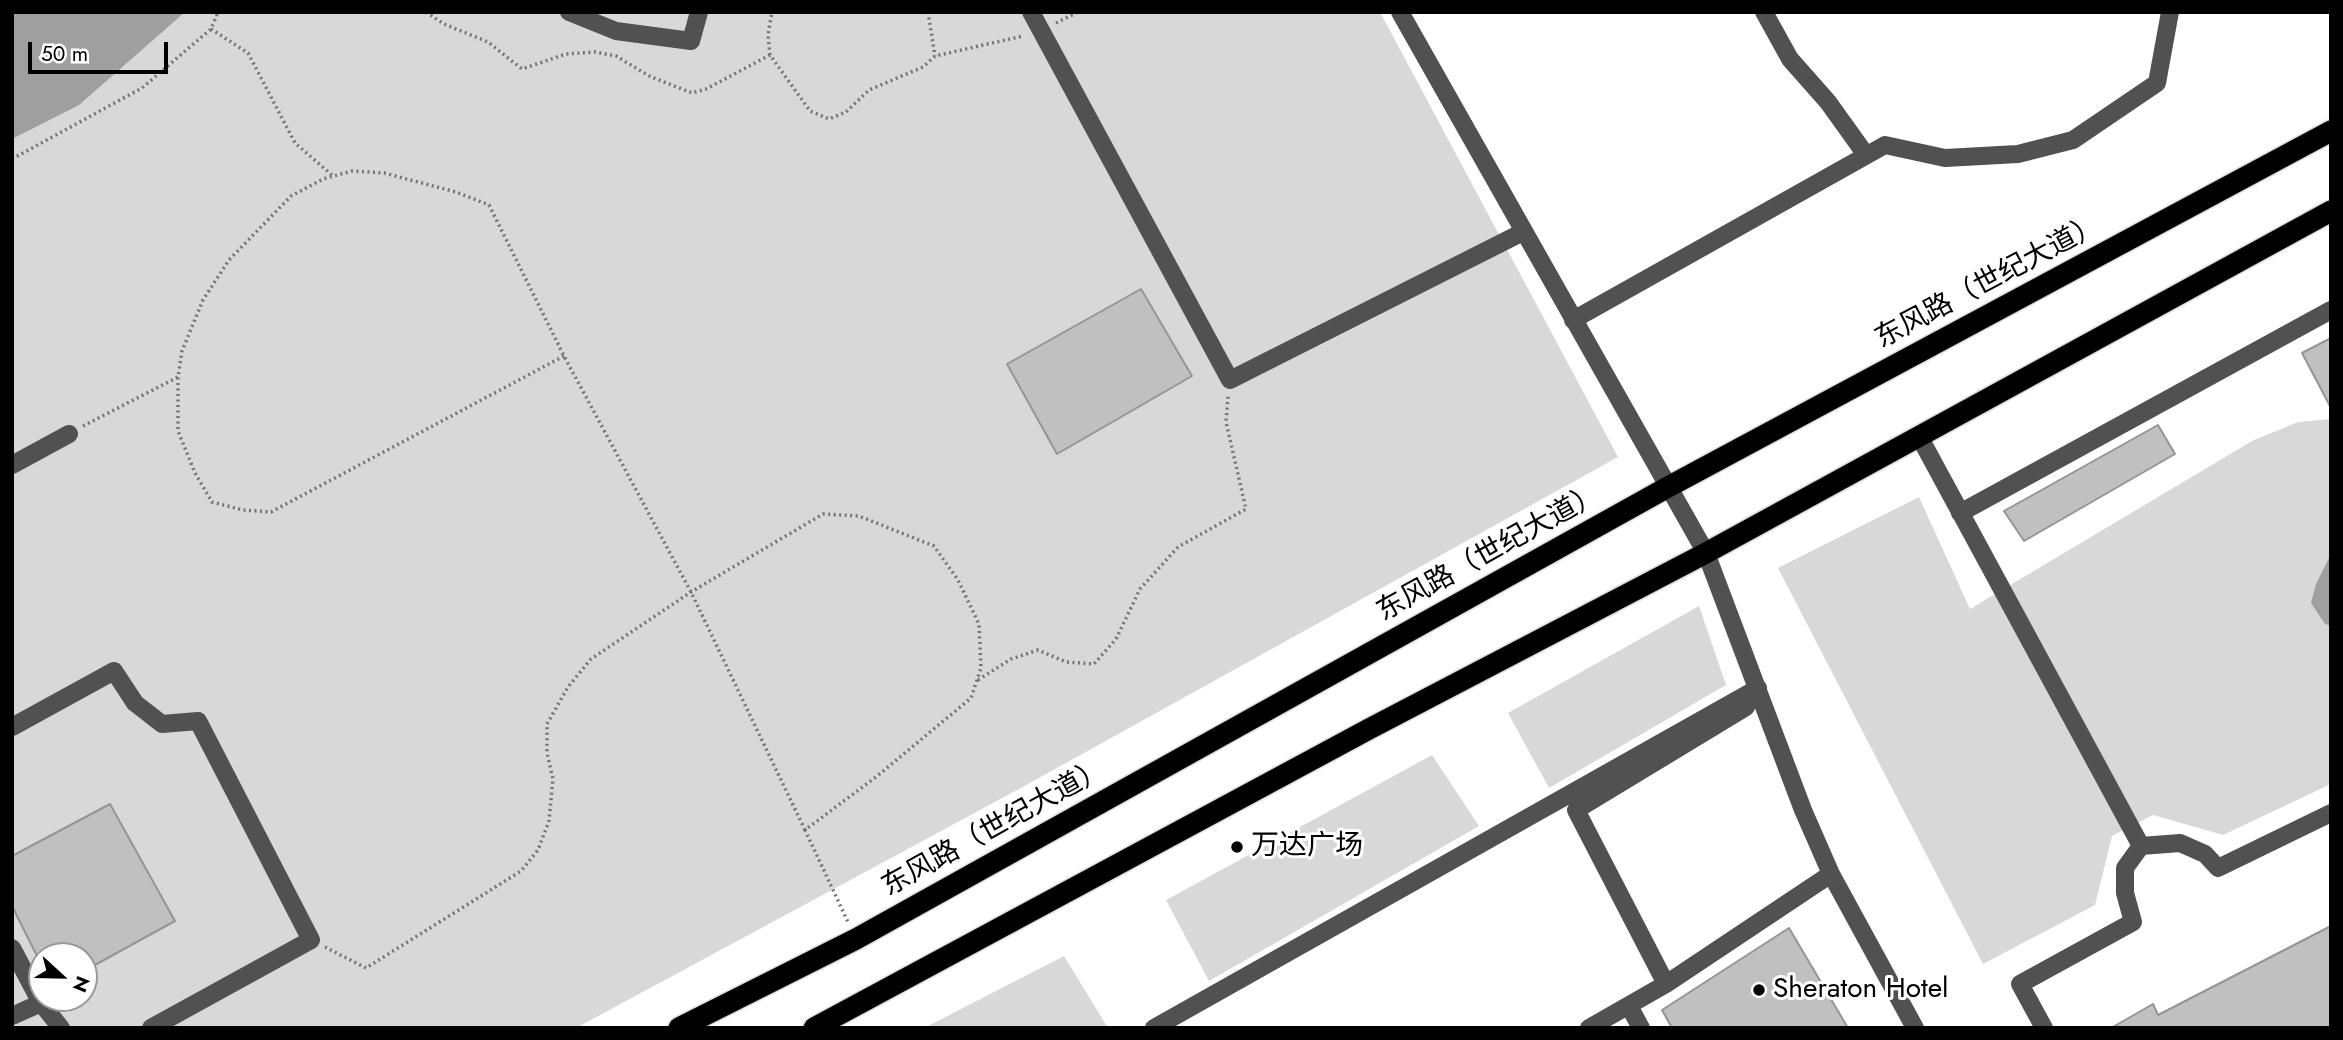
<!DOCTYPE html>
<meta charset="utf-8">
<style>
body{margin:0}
#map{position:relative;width:2343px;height:1040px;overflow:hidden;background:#fff;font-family:Jost,sans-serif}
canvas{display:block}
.frame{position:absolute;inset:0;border:14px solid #000;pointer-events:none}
.north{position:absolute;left:28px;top:942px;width:70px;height:70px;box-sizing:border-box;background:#fff;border:2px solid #999;border-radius:50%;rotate:112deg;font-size:19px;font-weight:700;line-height:28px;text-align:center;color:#000}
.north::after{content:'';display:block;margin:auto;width:24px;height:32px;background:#000;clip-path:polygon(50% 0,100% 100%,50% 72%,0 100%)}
.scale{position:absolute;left:28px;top:42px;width:140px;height:32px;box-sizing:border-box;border:4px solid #000;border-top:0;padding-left:9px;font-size:21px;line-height:24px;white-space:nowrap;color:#000;-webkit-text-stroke:5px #fff;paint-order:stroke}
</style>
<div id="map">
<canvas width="2343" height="1040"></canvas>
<div class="frame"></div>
<div class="north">N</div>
<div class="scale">50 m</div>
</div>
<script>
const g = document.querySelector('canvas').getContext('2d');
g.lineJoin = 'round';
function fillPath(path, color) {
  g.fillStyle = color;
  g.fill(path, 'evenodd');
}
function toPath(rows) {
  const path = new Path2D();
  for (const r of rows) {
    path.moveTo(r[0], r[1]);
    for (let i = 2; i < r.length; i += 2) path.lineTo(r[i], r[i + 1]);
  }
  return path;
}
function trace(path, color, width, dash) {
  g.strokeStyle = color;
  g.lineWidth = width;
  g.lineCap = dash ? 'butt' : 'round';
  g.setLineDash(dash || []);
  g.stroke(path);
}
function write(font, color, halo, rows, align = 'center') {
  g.font = font + ' Jost,"Noto Sans SC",sans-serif';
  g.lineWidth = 6;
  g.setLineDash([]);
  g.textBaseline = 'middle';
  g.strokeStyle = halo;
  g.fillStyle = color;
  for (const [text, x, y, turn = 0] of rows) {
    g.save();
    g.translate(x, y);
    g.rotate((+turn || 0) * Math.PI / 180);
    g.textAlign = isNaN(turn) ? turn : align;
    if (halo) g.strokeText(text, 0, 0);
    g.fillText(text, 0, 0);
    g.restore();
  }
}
fillPath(toPath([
 [12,12,1380,12,1618,457,1019,789,576,1028,12,1028],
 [42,956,84,956,84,998,42,998],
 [2331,419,2331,784,2223,835,2153,815,2112,836,2095,905,1983,964,1778,568,1919,497,1970,609,2252,441,2298,422],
 [1699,606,1726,685,1549,788,1508,713],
 [1432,755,1479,826,1209,981,1166,900],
 [1064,956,1108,1028,924,1028]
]), '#d8d8d8');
fillPath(toPath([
 [12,12,185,12,79,105,12,139],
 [2331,554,2331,626,2325,624,2311,603,2316,584]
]), '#9f9f9f');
const building = toPath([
 [1141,289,1192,376,1057,454,1007,364,1141,289],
 [2331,338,2331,408,2302,353,2331,338],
 [2158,425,2175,454,2024,541,2004,511,2158,425],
 [110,804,175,921,84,971,84,956,37,956,12,906,12,856,110,804],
 [2331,926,2331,1028,2111,1028,2153,1004,2158,1015,2331,926],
 [1789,928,1848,1028,1672,1028,1662,1010,1789,928]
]);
fillPath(building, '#c0c0c0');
trace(building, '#959595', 2);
const highway = toPath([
 [679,1028,856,939,1668,487,2331,131],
 [814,1028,1369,729,1706,553,2331,211]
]);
trace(highway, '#dbdbdb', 24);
trace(toPath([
 [426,12,444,24,488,42,522,69,566,54,595,52,616,56,651,77,692,93,706,89,770,55,810,111,829,119,846,112,869,90,923,67,935,56,1023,36],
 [928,12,935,56],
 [1737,12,1740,12],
 [1056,23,1078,12],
 [211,29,248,53,295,143,333,176],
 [770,55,768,35,772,12],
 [12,159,142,88,211,29,218,12],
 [564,356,271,512,243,510,212,502,195,473,178,431,178,377,182,351,203,300,229,260,291,196,323,179,352,171,384,173,456,192,489,205,564,356,691,592,805,830],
 [83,426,178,377],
 [978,680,1011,659,1038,650,1066,662,1094,664,1116,639,1140,589,1178,547,1246,509,1226,422,1228,396],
 [325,947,366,968,521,871,538,850,549,821,553,779,547,753,547,724,568,687,591,659,691,592,823,514,859,516,934,546,958,580,979,624,981,668,971,698,876,777,805,830,848,922]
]), '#737373', 3.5, [2, 3.5]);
trace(toPath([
 [569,12,616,31,691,41,699,12],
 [1031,12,1230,380,1523,232],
 [1400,12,1706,553,1803,810,1831,874,1915,1028],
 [1764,12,1790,59,1828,102,1866,155],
 [1573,320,1885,145,1945,158,2018,154,2073,140,2157,83,2170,12],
 [1919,436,2141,846,2180,843,2205,854,2218,868,2331,813],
 [12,465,69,434],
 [1960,513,2331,310],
 [1746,707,1576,810,1666,984,1831,874],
 [12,727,114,671,135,703,162,724,198,721,311,940,151,1028],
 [12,948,41,1003,12,1016],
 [41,1003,61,1028],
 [1629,1006,1641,1028],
 [1154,1028,1758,688],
 [1589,1028,1666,984],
 [2044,1028,2020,984,2133,922,2125,893,2125,868,2141,846]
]), '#515151', 18);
trace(highway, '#000', 21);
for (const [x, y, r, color] of [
 [1237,847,7,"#000"],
 [1759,990,7,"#000"]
]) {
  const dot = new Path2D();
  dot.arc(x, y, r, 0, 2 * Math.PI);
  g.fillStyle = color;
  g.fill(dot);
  trace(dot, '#fff', 2.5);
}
write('28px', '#000', '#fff', [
 ["东风路（世纪大道）",1989,283,-28],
 ["东风路（世纪大道）",1490,554,-29],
 ["东风路（世纪大道）",995,829,-29]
]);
write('28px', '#000', '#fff', [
 ["万达广场",1251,847],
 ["Sheraton Hotel",1773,990]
], 'left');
</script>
